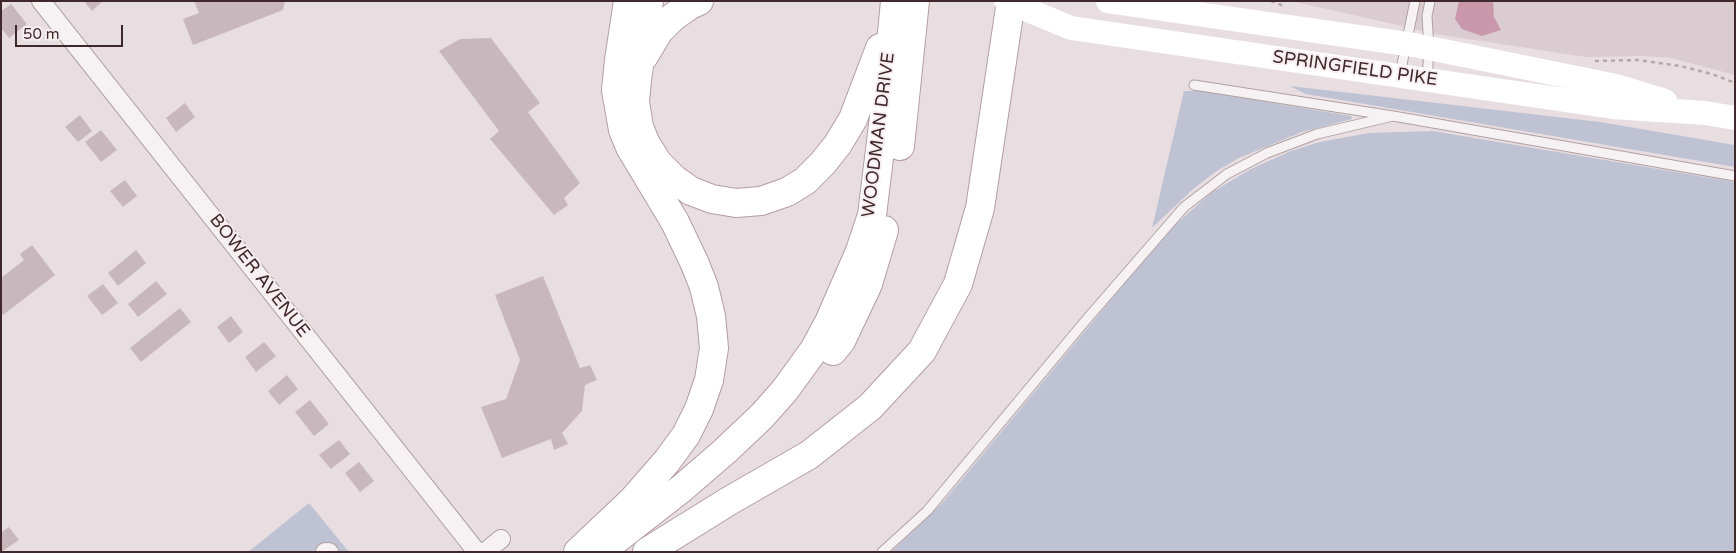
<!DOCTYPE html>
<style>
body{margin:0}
#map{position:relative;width:1736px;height:553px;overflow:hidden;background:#e8dee1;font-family:"Varela Round",sans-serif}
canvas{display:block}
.frame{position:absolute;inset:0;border:2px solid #3f272e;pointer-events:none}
.scale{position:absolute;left:15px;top:25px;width:108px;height:22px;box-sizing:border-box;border:2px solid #3f272e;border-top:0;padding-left:6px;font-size:15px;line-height:18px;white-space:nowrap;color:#3f272e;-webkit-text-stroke:4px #f6eef0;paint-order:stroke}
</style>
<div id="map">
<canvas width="1736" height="553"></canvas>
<div class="frame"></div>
<div class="scale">50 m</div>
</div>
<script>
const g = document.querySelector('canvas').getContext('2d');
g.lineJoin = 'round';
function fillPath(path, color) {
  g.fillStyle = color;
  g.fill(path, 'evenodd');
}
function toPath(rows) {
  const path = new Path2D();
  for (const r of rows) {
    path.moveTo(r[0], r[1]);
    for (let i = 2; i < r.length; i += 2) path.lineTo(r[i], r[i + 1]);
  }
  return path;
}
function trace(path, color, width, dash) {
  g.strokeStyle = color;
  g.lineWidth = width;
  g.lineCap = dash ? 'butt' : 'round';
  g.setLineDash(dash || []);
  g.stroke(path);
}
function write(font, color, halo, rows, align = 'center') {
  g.font = font + ' "Varela Round",sans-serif';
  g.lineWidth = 4;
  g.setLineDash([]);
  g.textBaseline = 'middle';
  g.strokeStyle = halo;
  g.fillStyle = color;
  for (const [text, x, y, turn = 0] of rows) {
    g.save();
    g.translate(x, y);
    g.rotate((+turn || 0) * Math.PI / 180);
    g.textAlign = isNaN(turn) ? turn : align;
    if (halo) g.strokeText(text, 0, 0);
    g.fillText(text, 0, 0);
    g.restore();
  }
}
fillPath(toPath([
 [1291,1,1735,1,1735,75,1671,58,1643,56,1586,57,1442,35]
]), '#daccd0');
fillPath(toPath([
 [1290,86,1600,122,1735,145,1735,167,1306,94],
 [1184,91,1202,91,1351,116,1352,119,1302,132,1239,158,1215,172,1192,190,1152,228],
 [1433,131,1735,182,1735,552,891,552,944,501,1163,237,1176,224,1211,193,1249,170,1264,163,1291,151,1320,142,1369,133],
 [309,503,349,552,248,552]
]), '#bfc2d2');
fillPath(toPath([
 [1459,1,1493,1,1494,17,1501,30,1482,36,1462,29,1455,19]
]), '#c998ab');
fillPath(toPath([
 [84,1,103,1,92,11],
 [194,1,285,1,283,10,193,45,183,19,199,13],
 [11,4,27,24,9,38,1,28,1,11],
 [491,38,540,103,528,112,580,183,564,198,568,205,554,215,490,139,499,131,439,51,460,39],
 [185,103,195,117,176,132,166,118],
 [80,115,92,131,78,142,65,127],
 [101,130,117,150,101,162,85,142],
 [125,180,137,196,123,207,110,191],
 [32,245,55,275,3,315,1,314,1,278,24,260,20,254],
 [136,250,146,263,118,286,108,273],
 [543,276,580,368,590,365,597,380,585,385,582,411,562,433,568,444,554,450,551,439,502,458,481,407,506,399,520,360,495,295],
 [156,281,167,294,138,317,128,304],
 [103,284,118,303,102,315,87,296],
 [180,308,191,322,141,362,130,348],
 [231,316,243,332,229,343,217,327],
 [264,342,276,356,256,372,245,357],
 [287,375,298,389,279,405,268,391],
 [310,400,329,424,314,436,295,412],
 [339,440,350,454,331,469,319,455],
 [359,462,374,481,360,492,345,473],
 [9,527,19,540,1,552,1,530,2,532]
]), '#c8b8bd');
const service = toPath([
 [1400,74,1415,1],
 [1427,80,1429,48,1427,16,1430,1],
 [1194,85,1393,116,1735,176],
 [882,552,927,511,1086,320,1184,207,1227,174,1267,153,1317,134,1393,116]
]);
const minor = toPath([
 [41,1,477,552],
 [325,552,329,552],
 [485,552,501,539]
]);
const primary = toPath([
 [649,1,637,79,635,102,639,127,646,144,658,163,674,179,691,191,712,199,736,203,761,201,787,192,805,181,823,163,838,144,853,119,880,48],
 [644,56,659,31,673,17,690,5,699,1],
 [900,146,915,1],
 [833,351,841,341,868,284,884,230],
 [578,552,632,501,667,461,686,435,699,409,709,380,714,348,711,316,704,287,695,264,675,222,630,147,623,130,616,90,619,60,628,1],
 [600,552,681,489,725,451,762,416,785,390,814,350,829,322,860,251,872,215,884,117,895,1],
 [647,552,729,501,809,455,870,407,922,351,958,284,980,208,1011,1]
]);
trace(service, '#afa0a4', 11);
trace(minor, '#afa0a4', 20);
trace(primary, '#b49da4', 30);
trace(toPath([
 [1271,1,1284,6],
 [1595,61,1638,60,1680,66,1712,74,1735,83]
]), '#b4a8ab', 2.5, [4, 4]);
trace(service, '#f6f1f2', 9);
trace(minor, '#f6f1f2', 18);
trace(toPath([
 [1006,1,1071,28,1613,107,1705,113,1735,118],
 [1108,1,1414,45,1616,86,1665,101]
]), '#fff', 24);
trace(primary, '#fff', 28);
write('18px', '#3f272e', '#f6eef0', [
 ["SPRINGFIELD PIKE",1355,69,8],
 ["WOODMAN DRIVE",879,135,-83],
 ["BOWER AVENUE",259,276,52]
]);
</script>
